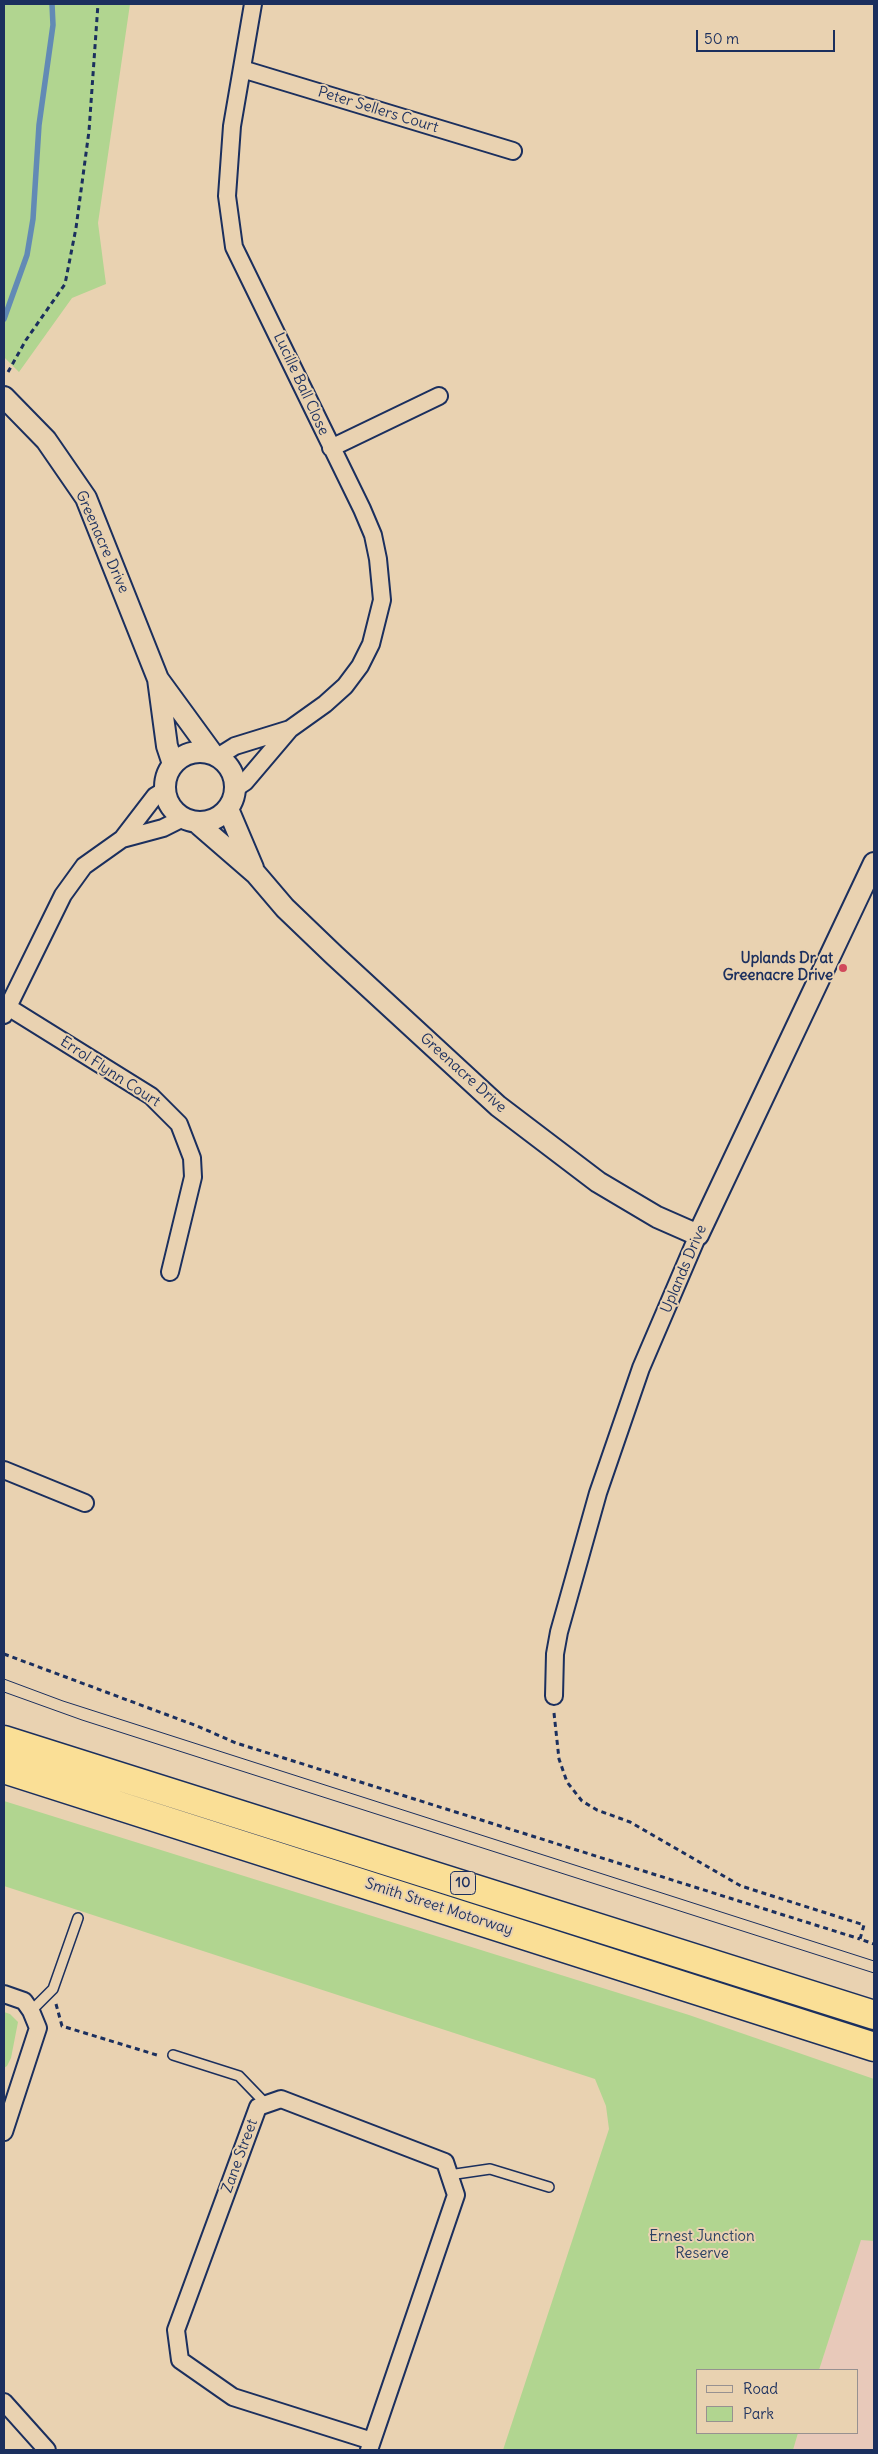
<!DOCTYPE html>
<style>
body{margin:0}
#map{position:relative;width:878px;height:2454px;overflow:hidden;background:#e9d2b1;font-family:Delius,sans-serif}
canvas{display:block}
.frame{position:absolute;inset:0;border:5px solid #1b2f5e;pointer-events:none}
.legend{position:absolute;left:696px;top:2369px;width:162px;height:65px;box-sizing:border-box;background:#e9d2b1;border:1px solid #979190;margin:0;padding:6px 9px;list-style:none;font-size:15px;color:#1b2f5e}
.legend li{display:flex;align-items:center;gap:10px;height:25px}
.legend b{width:25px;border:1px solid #979190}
.scale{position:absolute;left:696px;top:30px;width:139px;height:22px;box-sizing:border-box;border:2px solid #1b2f5e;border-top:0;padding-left:6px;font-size:15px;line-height:18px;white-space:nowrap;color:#1b2f5e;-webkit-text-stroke:4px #e9d2b1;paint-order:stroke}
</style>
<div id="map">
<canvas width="878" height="2454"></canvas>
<div class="frame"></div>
<ul class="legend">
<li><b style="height:6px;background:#e9d2b1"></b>Road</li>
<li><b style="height:14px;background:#b1d590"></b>Park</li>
</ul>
<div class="scale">50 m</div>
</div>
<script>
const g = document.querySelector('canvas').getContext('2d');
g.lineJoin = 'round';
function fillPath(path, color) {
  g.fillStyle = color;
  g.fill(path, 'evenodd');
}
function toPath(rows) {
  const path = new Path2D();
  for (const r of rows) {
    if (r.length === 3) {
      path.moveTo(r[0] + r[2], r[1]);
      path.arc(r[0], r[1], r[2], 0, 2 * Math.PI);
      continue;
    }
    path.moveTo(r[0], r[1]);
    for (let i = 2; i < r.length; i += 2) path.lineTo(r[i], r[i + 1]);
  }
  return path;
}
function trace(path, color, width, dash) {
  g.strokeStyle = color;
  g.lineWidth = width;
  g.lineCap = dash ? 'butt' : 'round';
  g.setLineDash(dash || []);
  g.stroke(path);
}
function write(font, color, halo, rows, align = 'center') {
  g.font = font + ' Delius,sans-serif';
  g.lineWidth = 4;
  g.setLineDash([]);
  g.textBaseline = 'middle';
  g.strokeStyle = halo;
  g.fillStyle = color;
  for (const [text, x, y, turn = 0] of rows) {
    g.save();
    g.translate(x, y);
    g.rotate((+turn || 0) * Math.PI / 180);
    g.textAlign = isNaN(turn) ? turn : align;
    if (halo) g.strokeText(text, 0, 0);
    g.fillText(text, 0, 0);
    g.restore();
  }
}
fillPath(toPath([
 [874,2199,874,2450,793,2450,798,2433,857,2433,857,2370,819,2370]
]), '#e8c9ba');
fillPath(toPath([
 [4,4,130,4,98,223,106,284,72,298,19,372,4,357],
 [4,1801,689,2015,874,2079,874,2241,861,2240,819,2370,697,2370,697,2433,798,2433,793,2450,503,2450,609,2129,606,2106,595,2079,4,1886],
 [4,2012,10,2014,18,2022,11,2058,7,2066,4,2068]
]), '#b1d590');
trace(toPath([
 [4,319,27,255,33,219,39,125,53,25,52,4]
]), '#628ab5', 5.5);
const service = toPath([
 [31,2011,53,1989,78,1918],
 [173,2055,239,2076,266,2104],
 [449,2175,490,2169,549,2187]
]);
const minor = toPath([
 [242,69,513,151],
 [331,448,439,396],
 [219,756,235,746,290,729],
 [236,788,245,782,290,729,325,704,345,686,360,666,371,644,382,600,378,559,373,535,362,509,234,247,227,196,232,126,253,4],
 [122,839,155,796,165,790],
 [8,1007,151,1096,179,1124,192,1158,193,1177,170,1272],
 [4,1015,63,895,84,866,122,839,163,828,183,818],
 [4,1470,85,1503],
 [554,1696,555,1654,559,1632,598,1493,641,1368,698,1235],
 [4,1994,24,2001,31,2011,38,2028,4,2132],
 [4,2402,47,2450],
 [369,2450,456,2195,445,2162,281,2099,258,2107,176,2330,180,2360,233,2397,372,2441]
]);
const tertiary = toPath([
 [4,397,46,440,86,498,158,679,212,753],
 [158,679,167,746,173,764],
 [200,787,35],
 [228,809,253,868],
 [196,822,256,874,285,908,334,955,498,1106,598,1182,657,1217,698,1235,874,863]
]);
const motorway = toPath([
 [4,1740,874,2015],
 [4,1769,874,2047]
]);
trace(service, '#1b2f5e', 12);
trace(minor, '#1b2f5e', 20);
trace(tertiary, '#1b2f5e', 24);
trace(motorway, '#1b2f5e', 31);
trace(toPath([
 [8,372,26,340,65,284,76,228,89,131,98,4],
 [4,1654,197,1726,236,1743,860,1939],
 [554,1713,559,1759,567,1782,582,1801,597,1810,630,1822,741,1886,864,1925,860,1939,874,1944],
 [56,2004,62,2026,160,2056]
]), '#1b2f5e', 3, [5, 4]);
trace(service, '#e9d2b1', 9);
trace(minor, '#e9d2b1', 16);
trace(tertiary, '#e9d2b1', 20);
trace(motorway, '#fadf96', 28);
trace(toPath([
 [4,1679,63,1701,874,1961],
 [4,1692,82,1720,874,1973]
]), '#1b2f5e', 1);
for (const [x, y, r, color] of [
 [843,968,5,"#d1495b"]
]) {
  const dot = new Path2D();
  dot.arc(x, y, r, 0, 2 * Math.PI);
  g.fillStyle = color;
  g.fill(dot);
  trace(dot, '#e9d2b1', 2);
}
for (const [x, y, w] of [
 [463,1883,25]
]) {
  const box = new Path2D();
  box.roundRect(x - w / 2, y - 11.5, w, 23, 4);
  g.fillStyle = '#e9d2b1';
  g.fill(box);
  trace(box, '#1b2f5e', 1);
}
write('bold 14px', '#1b2f5e', null, [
 ["10",463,1883]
]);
write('15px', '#1b2f5e', '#e9d2b1', [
 ["Peter Sellers Court",378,110,17],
 ["Lucille Ball Close",301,384,65],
 ["Greenacre Drive",102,542,66],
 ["Errol Flynn Court",110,1072,33],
 ["Greenacre Drive",463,1073,42],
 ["Uplands Drive",684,1269,-67],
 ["Smith Street Motorway",439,1907,18],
 ["Zane Street",240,2156,-70]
]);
write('bold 15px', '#1b2f5e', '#e9d2b1', [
 ["Uplands Dr at",833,959],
 ["Greenacre Drive",833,976]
], 'right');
write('15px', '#2a4063', '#e9d2b1', [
 ["Ernest Junction",702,2237],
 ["Reserve",702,2254]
]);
</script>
